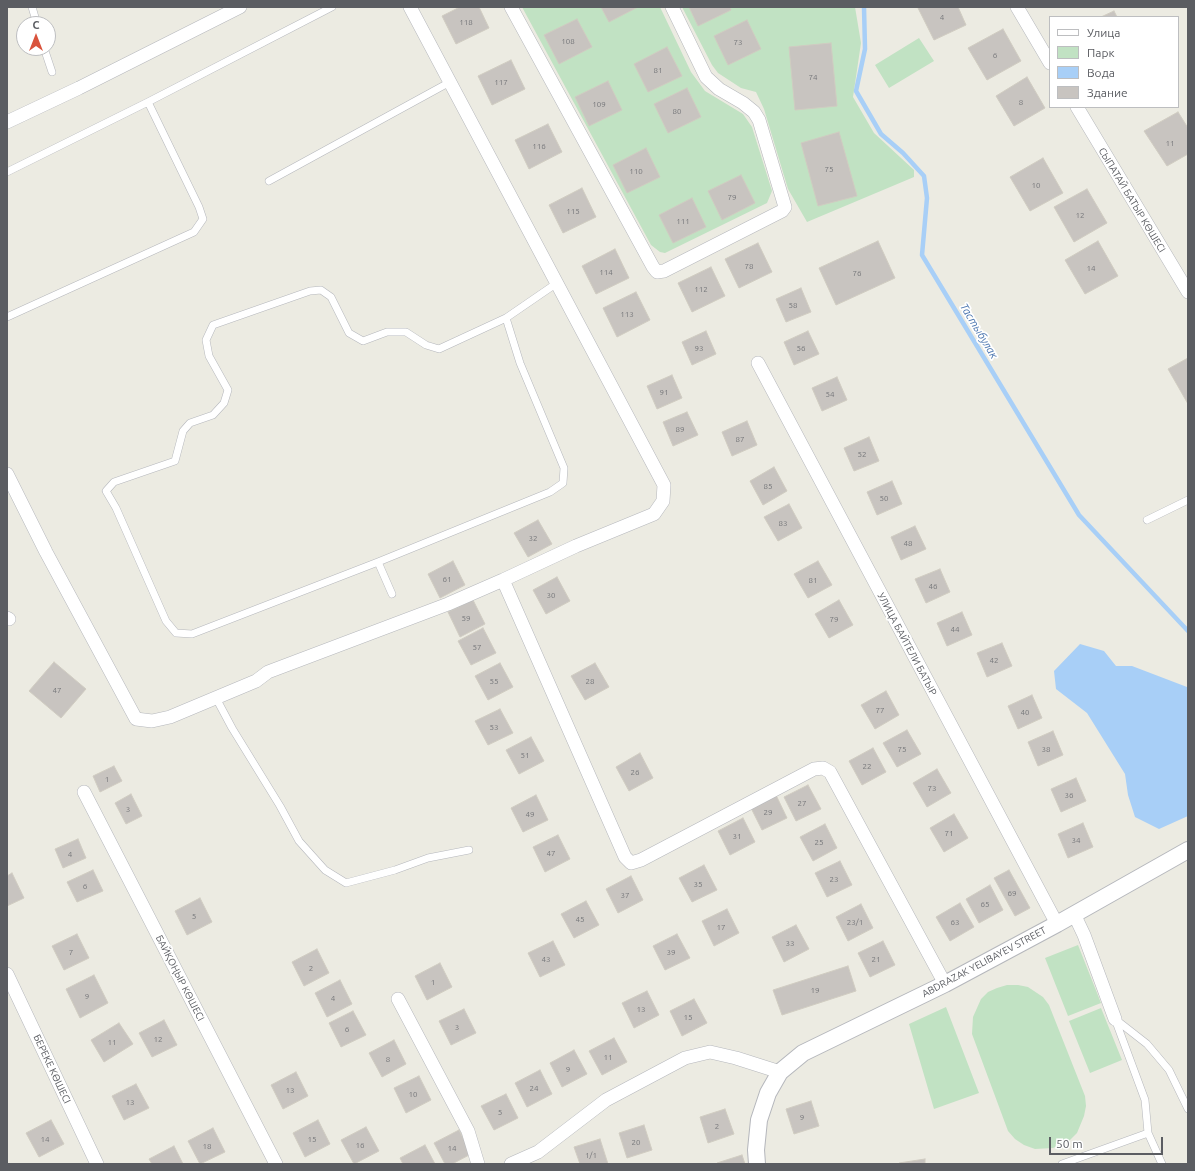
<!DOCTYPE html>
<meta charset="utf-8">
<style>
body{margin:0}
#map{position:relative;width:1195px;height:1171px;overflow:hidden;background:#ecebe2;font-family:Ubuntu,sans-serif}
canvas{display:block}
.frame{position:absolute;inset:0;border:8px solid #5b5d62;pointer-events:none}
.legend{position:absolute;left:1049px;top:16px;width:130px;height:92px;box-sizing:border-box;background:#fff;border:1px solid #bdbec0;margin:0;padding:5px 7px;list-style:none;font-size:12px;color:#5b5d62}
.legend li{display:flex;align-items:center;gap:8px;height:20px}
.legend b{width:20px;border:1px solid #bdbec0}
.north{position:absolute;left:16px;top:16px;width:40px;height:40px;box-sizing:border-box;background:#fff;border:1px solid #bdbec0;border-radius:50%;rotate:0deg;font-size:11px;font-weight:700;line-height:16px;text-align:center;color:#5b5d62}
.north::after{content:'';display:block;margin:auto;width:14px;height:18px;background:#d9533c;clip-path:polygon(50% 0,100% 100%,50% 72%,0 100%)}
.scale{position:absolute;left:1049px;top:1137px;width:114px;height:18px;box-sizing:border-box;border:2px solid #5b5d62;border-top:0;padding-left:5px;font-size:12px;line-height:14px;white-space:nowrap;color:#5b5d62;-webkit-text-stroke:3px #fff;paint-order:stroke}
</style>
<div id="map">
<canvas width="1195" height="1171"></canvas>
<div class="frame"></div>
<ul class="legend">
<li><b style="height:5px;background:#fff"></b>Улица</li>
<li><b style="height:11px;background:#c1e2c3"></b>Парк</li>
<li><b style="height:11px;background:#a8cff7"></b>Вода</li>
<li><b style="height:11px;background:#c8c4c0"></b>Здание</li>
</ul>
<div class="north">С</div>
<div class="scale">50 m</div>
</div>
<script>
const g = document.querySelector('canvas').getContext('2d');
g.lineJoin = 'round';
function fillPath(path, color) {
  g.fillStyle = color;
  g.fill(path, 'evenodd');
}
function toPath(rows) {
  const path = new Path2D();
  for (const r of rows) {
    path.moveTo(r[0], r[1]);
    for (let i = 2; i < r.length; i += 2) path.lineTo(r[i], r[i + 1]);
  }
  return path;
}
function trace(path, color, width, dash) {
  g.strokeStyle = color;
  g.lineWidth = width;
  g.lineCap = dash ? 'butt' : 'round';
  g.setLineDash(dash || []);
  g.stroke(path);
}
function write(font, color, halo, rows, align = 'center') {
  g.font = font + ' Ubuntu,sans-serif';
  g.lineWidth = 3.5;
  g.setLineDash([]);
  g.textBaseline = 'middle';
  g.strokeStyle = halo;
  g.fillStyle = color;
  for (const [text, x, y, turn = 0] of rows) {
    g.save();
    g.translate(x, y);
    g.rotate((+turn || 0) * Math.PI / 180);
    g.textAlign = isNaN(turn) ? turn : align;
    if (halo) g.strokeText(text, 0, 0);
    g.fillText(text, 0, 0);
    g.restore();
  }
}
fillPath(toPath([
 [522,7,660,7,691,72,705,91,743,114,752,127,772,191,767,203,665,253,660,252,651,245],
 [682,7,855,7,861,43,853,97,874,133,914,170,914,177,807,222,788,189,764,109,756,92,741,88,718,73,712,65],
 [919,38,934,61,889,88,875,65],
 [1078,945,1101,1003,1068,1016,1045,958],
 [1007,985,1018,985,1028,987,1043,997,1049,1005,1085,1096,1086,1106,1084,1116,1077,1133,1069,1141,1053,1148,1035,1149,1024,1145,1015,1139,1008,1131,972,1034,973,1017,981,999,988,992,997,988],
 [946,1007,979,1093,934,1109,909,1024],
 [1101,1008,1122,1060,1090,1073,1069,1021]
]), '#c1e2c3');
fillPath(toPath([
 [1080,644,1104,651,1116,666,1132,666,1187,687,1188,689,1188,816,1159,829,1135,817,1128,795,1125,774,1087,713,1056,689,1054,671]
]), '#a8cff7');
trace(toPath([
 [864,7,865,49,856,91,881,134,903,153,924,176,927,198,922,255,1079,515,1188,631]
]), '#a8cff7', 4.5);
const building = toPath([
 [460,7,479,7,489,28,456,44,442,16,460,7],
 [601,7,638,7,609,22,601,7],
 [689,7,730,7,731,10,698,26,689,7],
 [921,7,958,7,966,25,934,40,918,8,921,7],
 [1114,11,1117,17,1101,17,1114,11],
 [577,19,592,47,559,64,544,35,577,19],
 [747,20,761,49,728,65,714,36,747,20],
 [1003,29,1021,61,987,80,968,48,1003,29],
 [831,43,837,106,795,110,789,47,831,43],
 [667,47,682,76,648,92,634,64,667,47],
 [511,60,525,89,492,105,478,76,511,60],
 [1027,77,1045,108,1014,126,996,96,1027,77],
 [608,81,622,110,589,126,575,97,608,81],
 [687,88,701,117,668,133,654,104,687,88],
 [1178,112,1188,128,1188,154,1167,166,1144,131,1178,112],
 [548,124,562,152,529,169,515,140,548,124],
 [839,132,857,196,818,206,801,143,839,132],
 [646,148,660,177,627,193,613,165,646,148],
 [1043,158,1063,193,1030,211,1010,177,1043,158],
 [741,175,755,203,722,220,708,191,741,175],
 [582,188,596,217,563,233,549,205,582,188],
 [1087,189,1107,223,1074,242,1054,207,1087,189],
 [692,198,706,227,673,243,659,215,692,198],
 [878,241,895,278,836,305,819,268,878,241],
 [1098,241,1118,276,1085,294,1065,260,1098,241],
 [758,243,772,272,739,288,725,259,758,243],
 [615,249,629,278,596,294,582,266,615,249],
 [711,267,725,296,692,312,678,283,711,267],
 [801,288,811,312,786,322,776,299,801,288],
 [636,292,650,320,617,337,603,308,636,292],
 [706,331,716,354,692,365,682,342,706,331],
 [808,331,819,354,794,365,784,342,808,331],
 [1188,358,1188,404,1168,369,1188,358],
 [672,375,682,398,657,409,647,386,672,375],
 [837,377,847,400,822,411,812,388,837,377],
 [687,412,698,435,673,446,663,422,687,412],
 [747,421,757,445,732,456,722,432,747,421],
 [869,437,879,461,854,471,844,448,869,437],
 [774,467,787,491,763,505,750,481,774,467],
 [892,481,902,504,877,515,867,492,892,481],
 [789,504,802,528,778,541,764,517,789,504],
 [538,520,552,544,528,557,514,533,538,520],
 [915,526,926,549,901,560,891,537,915,526],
 [453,561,465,585,440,598,428,574,453,561],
 [818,561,832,585,808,598,794,574,818,561],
 [940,569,950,592,926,603,915,579,940,569],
 [557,577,570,601,546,614,533,590,557,577],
 [473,600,485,624,460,637,448,612,473,600],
 [839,600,853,625,829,638,815,614,839,600],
 [962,612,972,635,947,646,937,623,962,612],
 [483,628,496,653,471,665,458,641,483,628],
 [1002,643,1012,666,987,677,977,653,1002,643],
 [54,662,86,689,61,718,29,691,54,662],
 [500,663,513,687,488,700,475,676,500,663],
 [595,663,609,687,585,700,571,676,595,663],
 [886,691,899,715,875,729,861,705,886,691],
 [1032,695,1042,718,1018,729,1008,706,1032,695],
 [500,709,513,733,488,745,475,721,500,709],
 [907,730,921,754,897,767,883,743,907,730],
 [1053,731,1063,755,1038,766,1028,742,1053,731],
 [531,737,544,761,519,774,506,750,531,737],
 [873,748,886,772,862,785,849,761,873,748],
 [640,753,653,778,629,791,616,767,640,753],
 [114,766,122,781,100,792,93,776,114,766],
 [937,769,951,793,927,807,913,783,937,769],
 [1076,778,1086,801,1061,812,1051,789,1076,778],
 [808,785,821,809,796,821,784,797,808,785],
 [775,793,787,818,762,830,750,806,775,793],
 [131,794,142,816,126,824,115,803,131,794],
 [536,795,548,820,523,832,511,808,536,795],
 [954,814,968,838,944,852,930,828,954,814],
 [743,818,755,842,730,855,718,831,743,818],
 [1083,823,1093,847,1068,858,1058,834,1083,823],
 [825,824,837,848,813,861,800,837,825,824],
 [558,835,570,859,545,872,533,847,558,835],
 [78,839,86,858,63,868,55,849,78,839],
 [840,861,852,885,827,897,815,873,840,861],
 [704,865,717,890,692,902,679,878,704,865],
 [93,870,103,891,77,902,67,882,93,870],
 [1009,870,1030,908,1015,916,994,878,1009,870],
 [12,873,24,898,7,906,7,876,12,873],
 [631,876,643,900,618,913,606,889,631,876],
 [990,885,1003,910,979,923,966,899,990,885],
 [200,898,212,922,187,935,175,911,200,898],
 [586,901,599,925,574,938,561,914,586,901],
 [960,903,974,927,950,941,936,917,960,903],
 [861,904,873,928,848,941,836,917,861,904],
 [727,909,739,933,714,946,702,921,727,909],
 [796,925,809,949,784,962,772,937,796,925],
 [77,934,89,958,64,970,52,946,77,934],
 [677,934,690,958,665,970,653,946,677,934],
 [553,941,565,965,540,977,528,953,553,941],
 [883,941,895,965,870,977,858,953,883,941],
 [317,949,329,973,304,986,292,962,317,949],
 [440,963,452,987,427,1000,415,976,440,963],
 [848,966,856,991,782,1015,773,990,848,966],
 [94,975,108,1003,80,1018,66,989,94,975],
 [340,980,352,1004,327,1017,315,993,340,980],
 [647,991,659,1015,634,1028,622,1003,647,991],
 [694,999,707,1023,682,1036,670,1011,694,999],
 [464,1009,476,1033,451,1045,439,1021,464,1009],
 [353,1011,366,1035,341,1047,329,1023,353,1011],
 [164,1020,177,1045,152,1057,139,1033,164,1020],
 [119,1023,133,1044,104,1062,91,1040,119,1023],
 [614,1038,627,1062,602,1075,589,1051,614,1038],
 [394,1040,406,1064,382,1077,369,1053,394,1040],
 [574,1050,587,1074,562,1087,550,1063,574,1050],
 [540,1070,552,1094,527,1107,515,1083,540,1070],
 [296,1072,308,1096,283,1109,271,1085,296,1072],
 [419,1076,431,1100,406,1113,394,1088,419,1076],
 [136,1084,149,1108,124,1120,112,1096,136,1084],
 [506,1094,518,1118,494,1130,481,1106,506,1094],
 [811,1101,819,1126,794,1134,786,1109,811,1101],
 [725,1109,734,1134,708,1143,700,1117,725,1109],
 [51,1120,64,1144,39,1157,26,1133,51,1120],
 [318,1120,330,1144,305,1157,293,1133,318,1120],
 [644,1125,652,1150,627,1158,619,1133,644,1125],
 [366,1127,379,1151,354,1164,341,1140,366,1127],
 [213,1128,225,1152,200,1164,188,1141,213,1128],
 [459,1130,471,1154,452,1164,445,1164,434,1143,459,1130],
 [600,1139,608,1164,580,1164,574,1147,600,1139],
 [425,1145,435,1164,403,1164,400,1158,425,1145],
 [174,1146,183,1164,152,1164,149,1159,174,1146],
 [742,1155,745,1164,717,1164,717,1163,742,1155],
 [925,1159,925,1164,899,1164,899,1163,925,1159]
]);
fillPath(building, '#c8c4c0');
trace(building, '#d0ccc1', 1);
const service = toPath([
 [32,7,37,24],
 [44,48,52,72],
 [7,172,148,102,332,7],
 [269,181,450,82],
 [7,317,194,232,203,219,199,207,148,102],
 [506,318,520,363,564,468,563,483,550,492,378,562,192,634,176,633,166,621,116,508,106,491,114,482,175,461,183,431,190,423,213,415,224,403,228,390,209,356,206,340,213,325,310,291,321,290,331,297,349,333,363,341,387,332,406,332,426,345,439,349,506,318,557,283],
 [1147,520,1188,500],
 [378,562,392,594],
 [216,698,232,728,280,806,299,841,325,870,346,883,395,870,428,858,469,850],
 [1115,1019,1147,1044,1169,1070,1188,1109],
 [1148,1133,1162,1164],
 [1062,1164,1148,1133,1145,1100,1115,1019]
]);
const minor = toPath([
 [511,7,653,267,657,272,664,271,782,211,785,207,759,120,754,112,743,103,719,89,706,77,672,7],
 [1017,7,1050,63],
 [1077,107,1188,292],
 [7,122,79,88,240,7],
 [758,363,1057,924],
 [7,474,46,552,136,719,152,721,170,717,256,681,268,672,448,604,503,580,576,546,654,514,663,501,664,485,410,7],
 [503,580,625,857,631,863,641,860,814,769,823,768,830,772,945,984],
 [7,618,9,619],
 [84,792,276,1164],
 [1074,914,1084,935,1115,1019],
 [7,974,97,1164],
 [398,999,468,1131,478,1164],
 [511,1164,538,1152,606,1100,685,1058,710,1052,736,1058,780,1072]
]);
const tertiary = toPath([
 [757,1164,756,1150,759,1120,768,1093,780,1072,803,1053,945,984,1057,924,1188,850]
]);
trace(service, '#b5b7bc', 8);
trace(minor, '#b5b7bc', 14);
trace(tertiary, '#b5b7bc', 18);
trace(service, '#fff', 7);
trace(minor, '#fff', 13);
trace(tertiary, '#fff', 16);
write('8px', '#76777a', null, [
 ["4",942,17],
 ["118",466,22],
 ["108",568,41],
 ["73",738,42],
 ["6",995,55],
 ["81",658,70],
 ["74",813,77],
 ["117",501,82],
 ["8",1021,102],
 ["109",599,104],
 ["80",677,111],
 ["11",1170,143],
 ["116",539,146],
 ["75",829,169],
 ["110",636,171],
 ["10",1036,185],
 ["79",732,197],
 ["115",573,211],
 ["12",1080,215],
 ["111",683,221],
 ["78",749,266],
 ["14",1091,268],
 ["114",606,272],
 ["76",857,273],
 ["112",701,289],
 ["58",793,305],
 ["113",627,314],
 ["93",699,348],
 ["56",801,348],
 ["91",664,392],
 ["54",830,394],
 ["89",680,429],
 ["87",740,439],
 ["52",862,454],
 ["85",768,486],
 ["50",884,498],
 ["83",783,523],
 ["32",533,538],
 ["48",908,543],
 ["61",447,579],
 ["81",813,580],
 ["46",933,586],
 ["30",551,595],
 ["59",466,618],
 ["79",834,619],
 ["44",955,629],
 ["57",477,647],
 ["42",994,660],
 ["55",494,681],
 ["28",590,681],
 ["47",57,690],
 ["77",880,710],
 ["40",1025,712],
 ["53",494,727],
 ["75",902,749],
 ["38",1046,749],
 ["51",525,755],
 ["22",867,766],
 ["26",635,772],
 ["1",107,779],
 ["73",932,788],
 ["36",1069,795],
 ["27",802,803],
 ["3",128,809],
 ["29",768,812],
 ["49",530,814],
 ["71",949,833],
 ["31",737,836],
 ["34",1076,840],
 ["25",819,842],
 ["47",551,853],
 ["4",70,854],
 ["23",834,879],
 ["35",698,884],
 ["6",85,886],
 ["69",1012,893],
 ["37",625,895],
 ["65",985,904],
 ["5",194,916],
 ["45",580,919],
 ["23/1",855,922],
 ["63",955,922],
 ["17",721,927],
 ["33",790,943],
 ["7",71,952],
 ["39",671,952],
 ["43",546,959],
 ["21",876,959],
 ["2",311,968],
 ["1",433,982],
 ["19",815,990],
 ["9",87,996],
 ["4",333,998],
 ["13",641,1009],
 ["15",688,1017],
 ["3",457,1027],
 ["6",347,1029],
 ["12",158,1039],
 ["11",112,1042],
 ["11",608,1057],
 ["8",388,1059],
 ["9",568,1069],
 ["24",534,1088],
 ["13",290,1090],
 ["10",413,1094],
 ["13",130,1102],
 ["5",500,1112],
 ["9",802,1117],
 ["2",717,1126],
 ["14",45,1139],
 ["15",312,1139],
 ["20",636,1142],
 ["16",360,1145],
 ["18",207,1146],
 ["14",452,1148],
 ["1/1",591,1155]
]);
write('10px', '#5b5d62', '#fff', [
 ["СЫПАТАЙ БАТЫР КӨШЕСІ",1132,200,59],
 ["УЛИЦА БАЙТЕЛИ БАТЫР",907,644,62],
 ["ABDRAZAK YELIBAYEV STREET",984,962,-28],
 ["БАЙҚОҢЫР КӨШЕСІ",180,978,63],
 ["БЕРЕКЕ КӨШЕСІ",52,1069,65]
]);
write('italic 11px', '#4a75af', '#fff', [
 ["Тастыбулак",979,331,59]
]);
</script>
